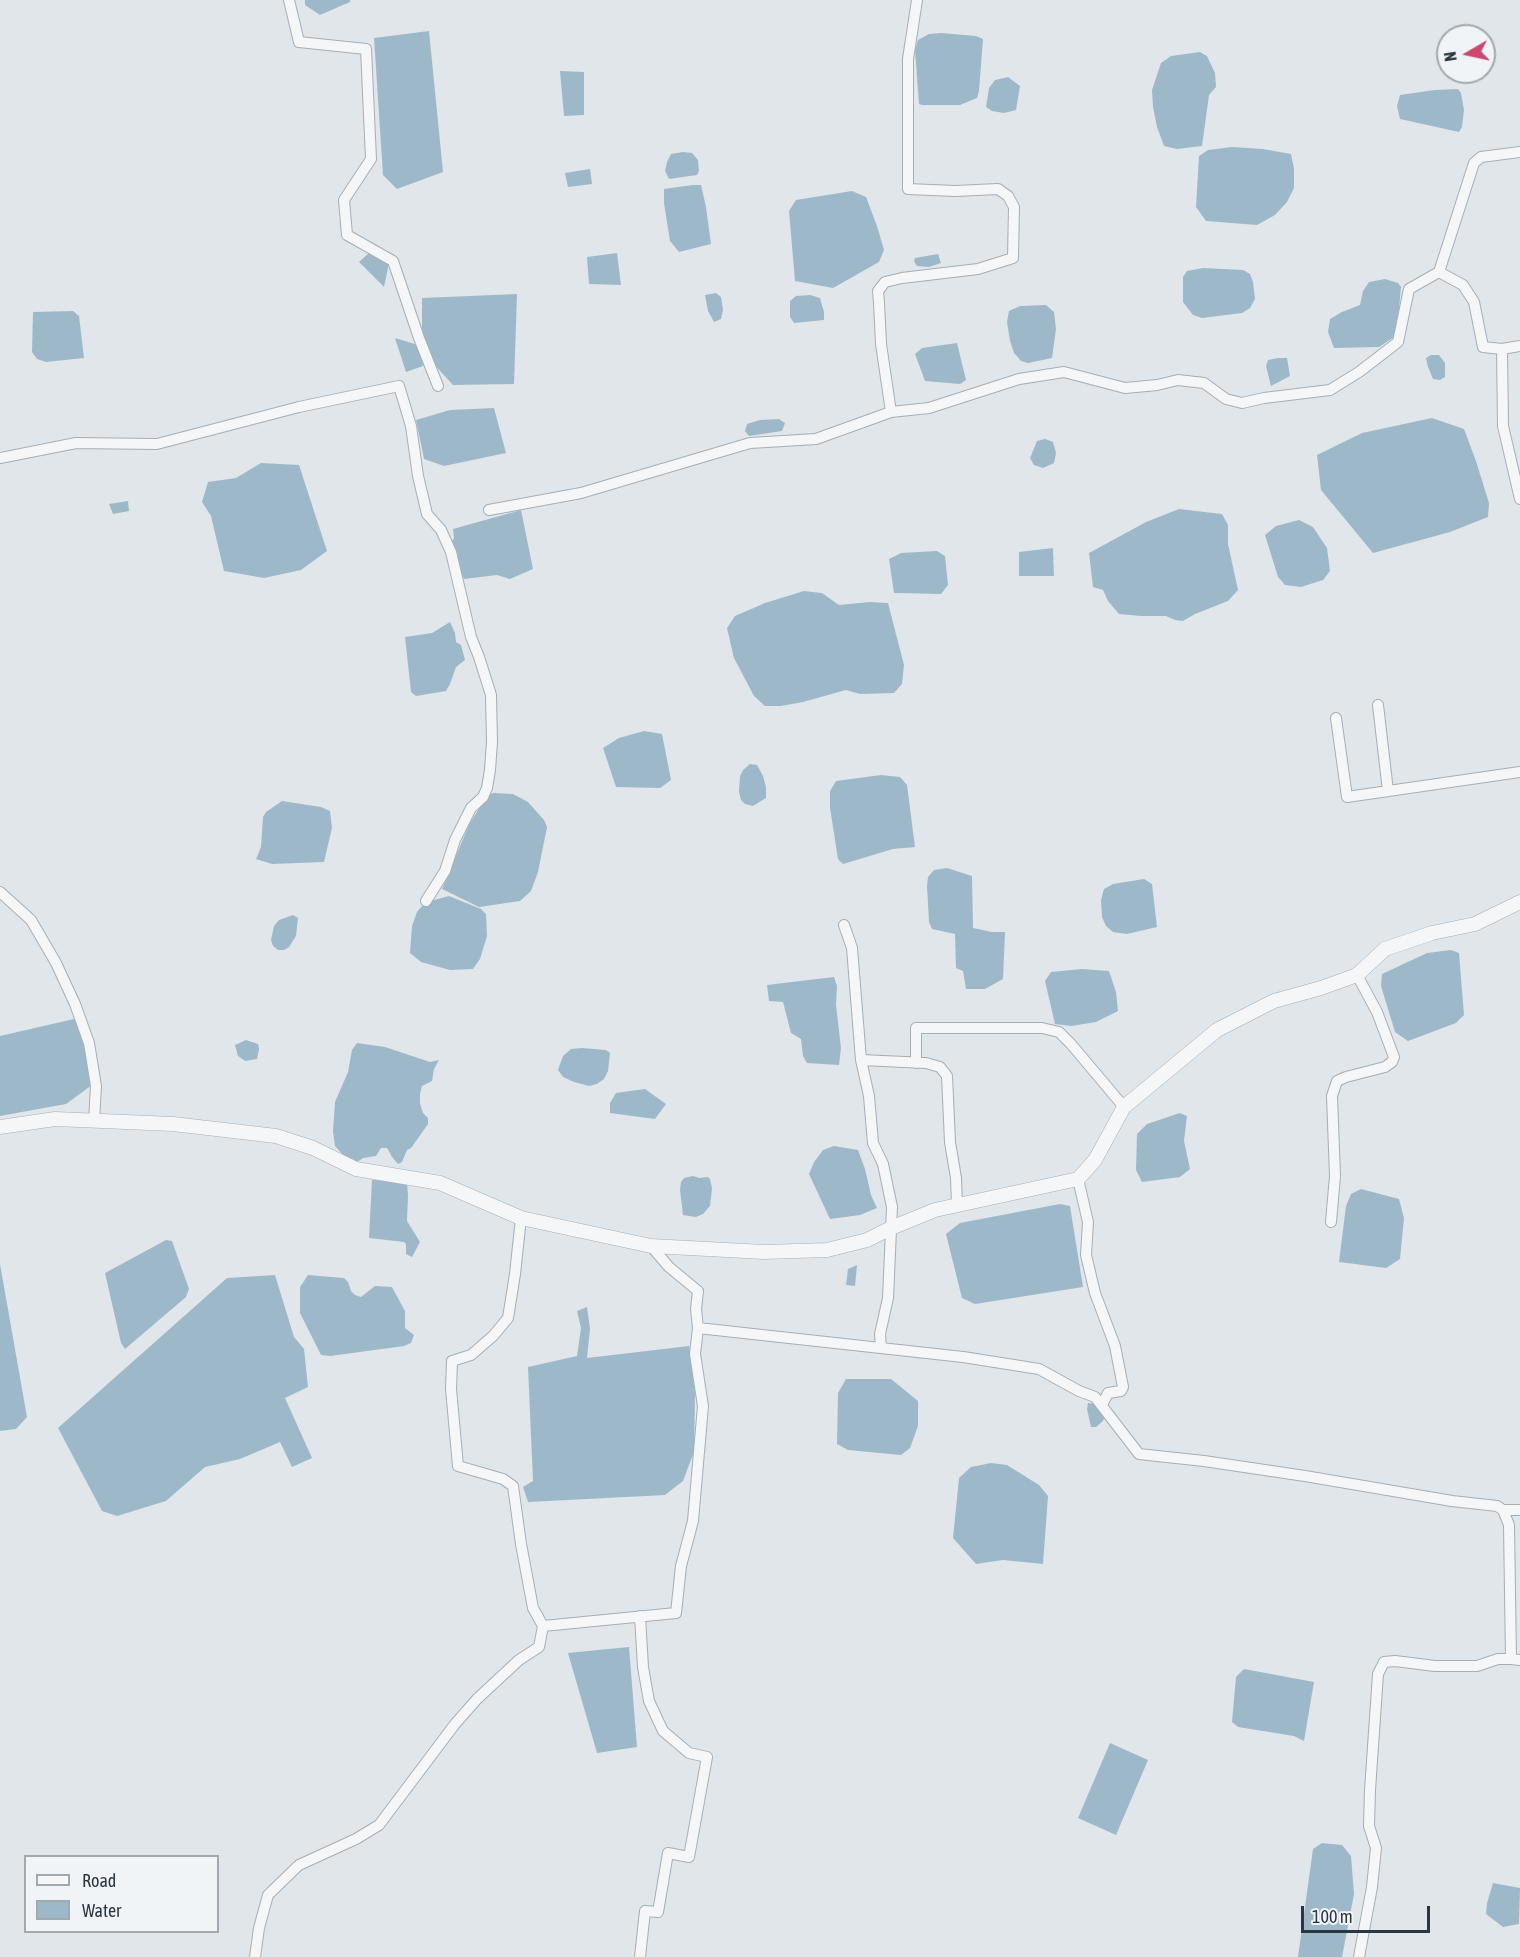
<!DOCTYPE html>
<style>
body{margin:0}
#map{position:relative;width:1520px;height:1957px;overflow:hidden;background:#e1e6ea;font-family:"Asap Condensed",sans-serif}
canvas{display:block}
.legend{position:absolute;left:24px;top:1855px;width:195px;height:78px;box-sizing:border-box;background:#f1f4f7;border:2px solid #a1a8ae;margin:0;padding:8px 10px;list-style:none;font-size:18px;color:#2a3641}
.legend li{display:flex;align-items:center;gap:12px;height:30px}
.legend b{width:30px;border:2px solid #a1a8ae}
.north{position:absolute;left:1436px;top:24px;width:60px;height:60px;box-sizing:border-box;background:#f1f4f7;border:2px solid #a1a8ae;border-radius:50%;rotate:261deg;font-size:16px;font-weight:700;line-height:24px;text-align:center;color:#2a3641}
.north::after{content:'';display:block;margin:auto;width:21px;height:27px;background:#cd4870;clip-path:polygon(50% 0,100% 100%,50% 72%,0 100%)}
.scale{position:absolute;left:1301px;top:1906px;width:129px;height:27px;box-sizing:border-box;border:3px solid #2a3641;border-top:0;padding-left:8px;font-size:18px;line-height:21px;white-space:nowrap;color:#2a3641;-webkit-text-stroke:4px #f1f4f7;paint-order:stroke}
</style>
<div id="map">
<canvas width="1520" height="1957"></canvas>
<ul class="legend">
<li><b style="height:8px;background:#f4f6f8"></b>Road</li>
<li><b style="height:16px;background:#9db9c9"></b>Water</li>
</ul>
<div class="north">N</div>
<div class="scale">100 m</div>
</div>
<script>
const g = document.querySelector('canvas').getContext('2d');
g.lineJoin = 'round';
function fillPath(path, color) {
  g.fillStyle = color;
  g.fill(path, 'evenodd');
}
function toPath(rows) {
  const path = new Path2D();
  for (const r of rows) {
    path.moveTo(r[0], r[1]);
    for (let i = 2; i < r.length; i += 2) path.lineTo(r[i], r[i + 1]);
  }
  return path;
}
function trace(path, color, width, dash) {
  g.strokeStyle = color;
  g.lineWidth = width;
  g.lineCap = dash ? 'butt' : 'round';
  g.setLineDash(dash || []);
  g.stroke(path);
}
fillPath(toPath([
 [305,0,350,0,350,2,320,15,305,5],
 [429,31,443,172,397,189,383,175,374,38],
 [941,33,976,36,983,39,979,91,977,98,960,105,922,105,919,104,915,50,918,40,929,34],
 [1200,52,1207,56,1215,73,1216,87,1209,95,1202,146,1177,149,1164,146,1157,127,1153,107,1152,90,1161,63,1171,56],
 [560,71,584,72,584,115,564,116],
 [1008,77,1020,86,1016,110,1004,113,992,111,986,107,989,88,995,80],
 [1458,89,1461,93,1464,110,1462,127,1459,132,1400,119,1397,106,1400,95,1435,90],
 [1232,147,1263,149,1291,154,1294,169,1294,188,1287,202,1275,215,1257,225,1206,221,1196,207,1199,156,1208,150],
 [683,152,692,153,698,160,699,171,697,175,669,179,665,171,667,162,671,154],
 [590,169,592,184,568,187,565,173],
 [693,185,701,185,706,207,711,244,679,252,670,241,664,203,664,189],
 [852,191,866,197,877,226,884,250,879,262,833,288,795,281,789,211,796,200],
 [370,252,389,263,384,287,359,262],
 [617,253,621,285,589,284,587,257],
 [938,254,941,263,929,267,917,266,914,261,915,258],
 [1203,268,1243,270,1250,274,1253,282,1255,299,1250,308,1242,313,1202,318,1193,315,1183,302,1183,277,1187,271],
 [1385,279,1398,283,1401,287,1399,309,1394,337,1379,347,1334,348,1328,332,1330,319,1342,312,1360,305,1363,291,1369,282],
 [716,293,721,297,723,310,721,319,714,322,708,311,705,295],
 [517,294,514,384,453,385,431,361,422,331,422,298],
 [810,295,820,298,824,312,824,320,794,323,790,317,790,301,796,296],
 [1046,305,1054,312,1056,329,1052,358,1028,363,1021,361,1014,353,1010,341,1007,322,1009,311,1020,306],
 [73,311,79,316,84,358,46,362,37,359,32,352,33,312],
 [395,338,418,345,423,366,406,372],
 [957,343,966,380,960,384,925,381,915,354,922,348],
 [1431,355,1439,355,1445,363,1445,377,1440,380,1433,379,1428,367,1426,358],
 [1278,358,1287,358,1290,376,1271,386,1266,366,1268,360],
 [494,408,506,453,444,466,424,459,416,420,450,410],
 [1432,418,1464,429,1476,461,1489,503,1488,517,1450,532,1373,553,1321,490,1317,455,1362,433],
 [779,419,785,423,782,431,749,436,745,431,747,424,760,420],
 [1045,439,1053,442,1056,453,1054,463,1043,468,1034,465,1030,458,1037,441],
 [261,463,299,465,327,551,301,570,264,578,224,571,211,516,202,502,208,482,236,478],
 [128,501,129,511,113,514,109,504],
 [1179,509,1222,514,1228,525,1228,544,1238,590,1228,601,1195,614,1183,621,1175,620,1166,616,1141,616,1119,614,1108,601,1103,590,1093,587,1089,553,1146,522],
 [521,510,533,569,510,579,497,575,464,579,458,566,458,554,451,543,454,538,453,529],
 [1299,520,1313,527,1327,548,1330,571,1323,580,1301,587,1285,585,1278,577,1265,535,1276,526],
 [1053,548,1054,576,1019,576,1019,552],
 [937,551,945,556,948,585,941,594,894,593,889,559,901,553],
 [804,591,822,593,839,605,870,602,888,603,904,665,902,684,894,693,860,694,846,690,803,702,781,706,765,706,754,696,734,658,727,628,735,616,765,603],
 [450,622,455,633,456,642,461,645,465,660,456,667,450,684,446,691,416,696,411,692,405,637,432,633],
 [644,731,662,734,671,780,660,788,616,787,603,748,619,738],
 [750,764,757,765,763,776,766,787,766,798,753,806,745,804,741,800,739,792,740,776,743,770],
 [881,775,900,777,907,785,915,847,893,849,843,864,838,859,830,808,830,791,836,781],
 [493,793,513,794,528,802,544,820,547,827,538,872,531,891,520,901,479,907,442,889,469,825,486,797],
 [282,801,321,807,330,811,332,828,324,862,272,864,256,859,261,847,263,817,266,812],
 [947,868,972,876,973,928,992,932,1005,932,1003,979,985,989,966,989,963,971,956,968,955,934,932,929,929,922,927,886,928,877,934,870],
 [1144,879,1152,884,1157,927,1127,934,1113,932,1106,926,1102,917,1101,900,1104,889,1113,884],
 [449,896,481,909,486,914,487,936,480,959,473,969,450,970,421,962,410,953,412,926,417,912,423,905,434,900],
 [293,915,298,918,296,936,289,947,284,950,278,950,273,946,271,940,274,926,279,920],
 [1451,950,1459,953,1464,1015,1456,1023,1408,1041,1395,1032,1381,986,1382,974,1427,953],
 [1082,969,1109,971,1116,992,1118,1011,1096,1022,1071,1026,1055,1024,1045,981,1051,972],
 [834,977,837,986,836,1005,841,1048,839,1065,807,1063,803,1056,801,1039,791,1033,783,1002,769,1001,767,985],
 [74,1019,80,1026,92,1085,66,1104,0,1116,0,1036],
 [246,1040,258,1044,259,1049,257,1059,245,1061,238,1056,235,1045],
 [357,1043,385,1047,430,1062,439,1060,434,1069,432,1081,422,1086,420,1094,420,1104,423,1113,428,1118,428,1124,411,1148,407,1150,402,1162,398,1164,392,1157,387,1148,381,1148,376,1156,363,1158,356,1163,344,1156,335,1146,333,1132,335,1102,348,1072,352,1050],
 [582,1048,606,1050,610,1053,608,1071,604,1079,597,1084,589,1086,574,1082,563,1077,558,1070,563,1056,571,1049],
 [645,1089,666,1104,655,1119,610,1113,610,1103,616,1093],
 [1180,1113,1187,1116,1184,1141,1190,1169,1180,1177,1142,1182,1136,1170,1137,1134,1147,1124],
 [834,1146,858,1150,865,1169,871,1195,877,1208,860,1215,830,1219,809,1174,814,1162,823,1150],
 [693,1176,699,1178,708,1177,710,1179,712,1188,710,1206,703,1214,696,1217,683,1215,680,1190,681,1182,684,1178],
 [372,1180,407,1181,408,1196,407,1221,420,1242,412,1257,406,1254,406,1244,404,1242,369,1238],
 [1361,1189,1399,1199,1404,1218,1400,1259,1386,1268,1339,1262,1346,1206,1351,1194],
 [1060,1204,1070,1206,1083,1287,975,1304,962,1298,946,1234,960,1223],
 [166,1240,172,1241,189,1289,186,1297,125,1349,121,1343,105,1273],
 [0,1264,27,1417,16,1429,0,1431],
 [857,1265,855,1286,846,1285,848,1269],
 [275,1275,294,1337,304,1349,308,1387,285,1398,312,1458,292,1467,280,1442,240,1459,205,1467,166,1501,117,1516,102,1511,58,1428,227,1278],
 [308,1275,344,1278,348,1282,351,1291,355,1295,361,1297,375,1286,392,1287,405,1311,405,1328,414,1335,411,1343,404,1346,330,1356,321,1355,300,1313,300,1287],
 [587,1307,590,1329,587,1358,689,1346,695,1393,694,1452,683,1481,665,1495,528,1502,523,1487,533,1481,528,1367,577,1356,581,1328,577,1311],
 [846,1379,891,1379,918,1401,918,1426,910,1448,901,1455,848,1450,837,1444,838,1393],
 [1088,1403,1095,1404,1105,1415,1103,1421,1096,1427,1091,1427,1087,1409],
 [991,1463,1007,1465,1039,1485,1048,1496,1043,1564,1003,1560,976,1564,953,1538,959,1478,971,1467],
 [629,1647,637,1747,597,1753,568,1653],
 [1244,1669,1314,1682,1304,1741,1294,1736,1238,1727,1232,1722,1236,1677],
 [1110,1743,1148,1760,1116,1835,1078,1818],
 [1322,1843,1342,1845,1351,1856,1354,1894,1342,1957,1298,1957,1313,1849],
 [1493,1883,1520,1888,1519,1924,1503,1927,1486,1914,1487,1903]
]), '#9db9c9');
const minor = toPath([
 [289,0,299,42,366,49,371,159,344,200,347,235,393,261,419,338,438,386],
 [917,0,908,59,908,189,955,191,998,189,1008,196,1014,207,1013,258,978,269,902,278,885,282,878,291,879,303,881,344,891,412,929,408,1019,379,1064,372,1125,388,1157,385,1178,380,1204,383,1226,399,1242,403,1264,398,1330,390,1359,372,1398,342,1409,289,1439,272,1474,163,1481,157,1520,152],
 [1439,272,1463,285,1474,302,1483,347,1502,349,1520,346],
 [1502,349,1503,426,1520,499],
 [0,458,76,443,157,444,299,407,399,386,411,426,418,476,427,514,441,530,451,552,471,637,479,657,491,695,492,742,490,770,487,788,483,797,471,808,455,840,445,871,426,901],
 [489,510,581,493,750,443,816,439,891,412],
 [1378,705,1388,791],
 [1336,718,1347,797,1520,772],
 [0,892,31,920,56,963,75,1004,89,1043,96,1086,94,1121],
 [844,925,852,948,861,1060,869,1096,873,1143,883,1164,892,1207,888,1298,880,1334,881,1348],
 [861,1060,926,1063,940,1067,947,1076,950,1142,956,1178,957,1205],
 [916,1063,916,1028,1042,1028,1059,1032,1071,1044,1124,1107],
 [1078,1179,1088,1222,1086,1255,1095,1293,1115,1346,1123,1387,1121,1391,1108,1393,1102,1405],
 [521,1218,515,1274,508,1318,493,1336,471,1355,452,1361,451,1389,458,1466,503,1479,513,1486,521,1544,533,1608,543,1626],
 [1331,1222,1335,1176,1332,1096,1337,1081,1346,1077,1385,1067,1392,1062,1394,1057,1377,1012,1357,975],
 [651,1246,669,1267,698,1291,696,1309,698,1328],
 [1503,1510,1520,1510],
 [640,1616,643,1667,649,1701,663,1731,689,1753,707,1757,689,1857,668,1853,658,1912,645,1911,640,1957],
 [255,1957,259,1928,268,1895,299,1865,356,1839,379,1825,455,1724,477,1699,519,1660,539,1647,543,1626,676,1613,681,1566,693,1521,703,1406,695,1354,698,1328,963,1357,1039,1369,1079,1391,1095,1397,1139,1454,1204,1461,1305,1476,1452,1501,1497,1506,1503,1510,1509,1525,1511,1659,1520,1660],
 [1359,1957,1372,1887,1376,1848,1369,1826,1370,1790,1378,1674,1384,1662,1395,1661,1435,1666,1477,1666,1498,1659,1511,1659]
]);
const tertiary = toPath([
 [0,1127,55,1119,173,1124,276,1136,313,1148,356,1169,440,1183,521,1218,651,1246,764,1252,827,1250,867,1240,891,1228,935,1210,1078,1179,1095,1160,1124,1107,1217,1030,1274,1001,1321,988,1357,975,1385,949,1432,933,1475,924,1520,902]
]);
trace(minor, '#a6aeb4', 12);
trace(tertiary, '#a6aeb4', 15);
trace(minor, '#f4f6f8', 10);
trace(tertiary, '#f4f6f8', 14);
</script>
